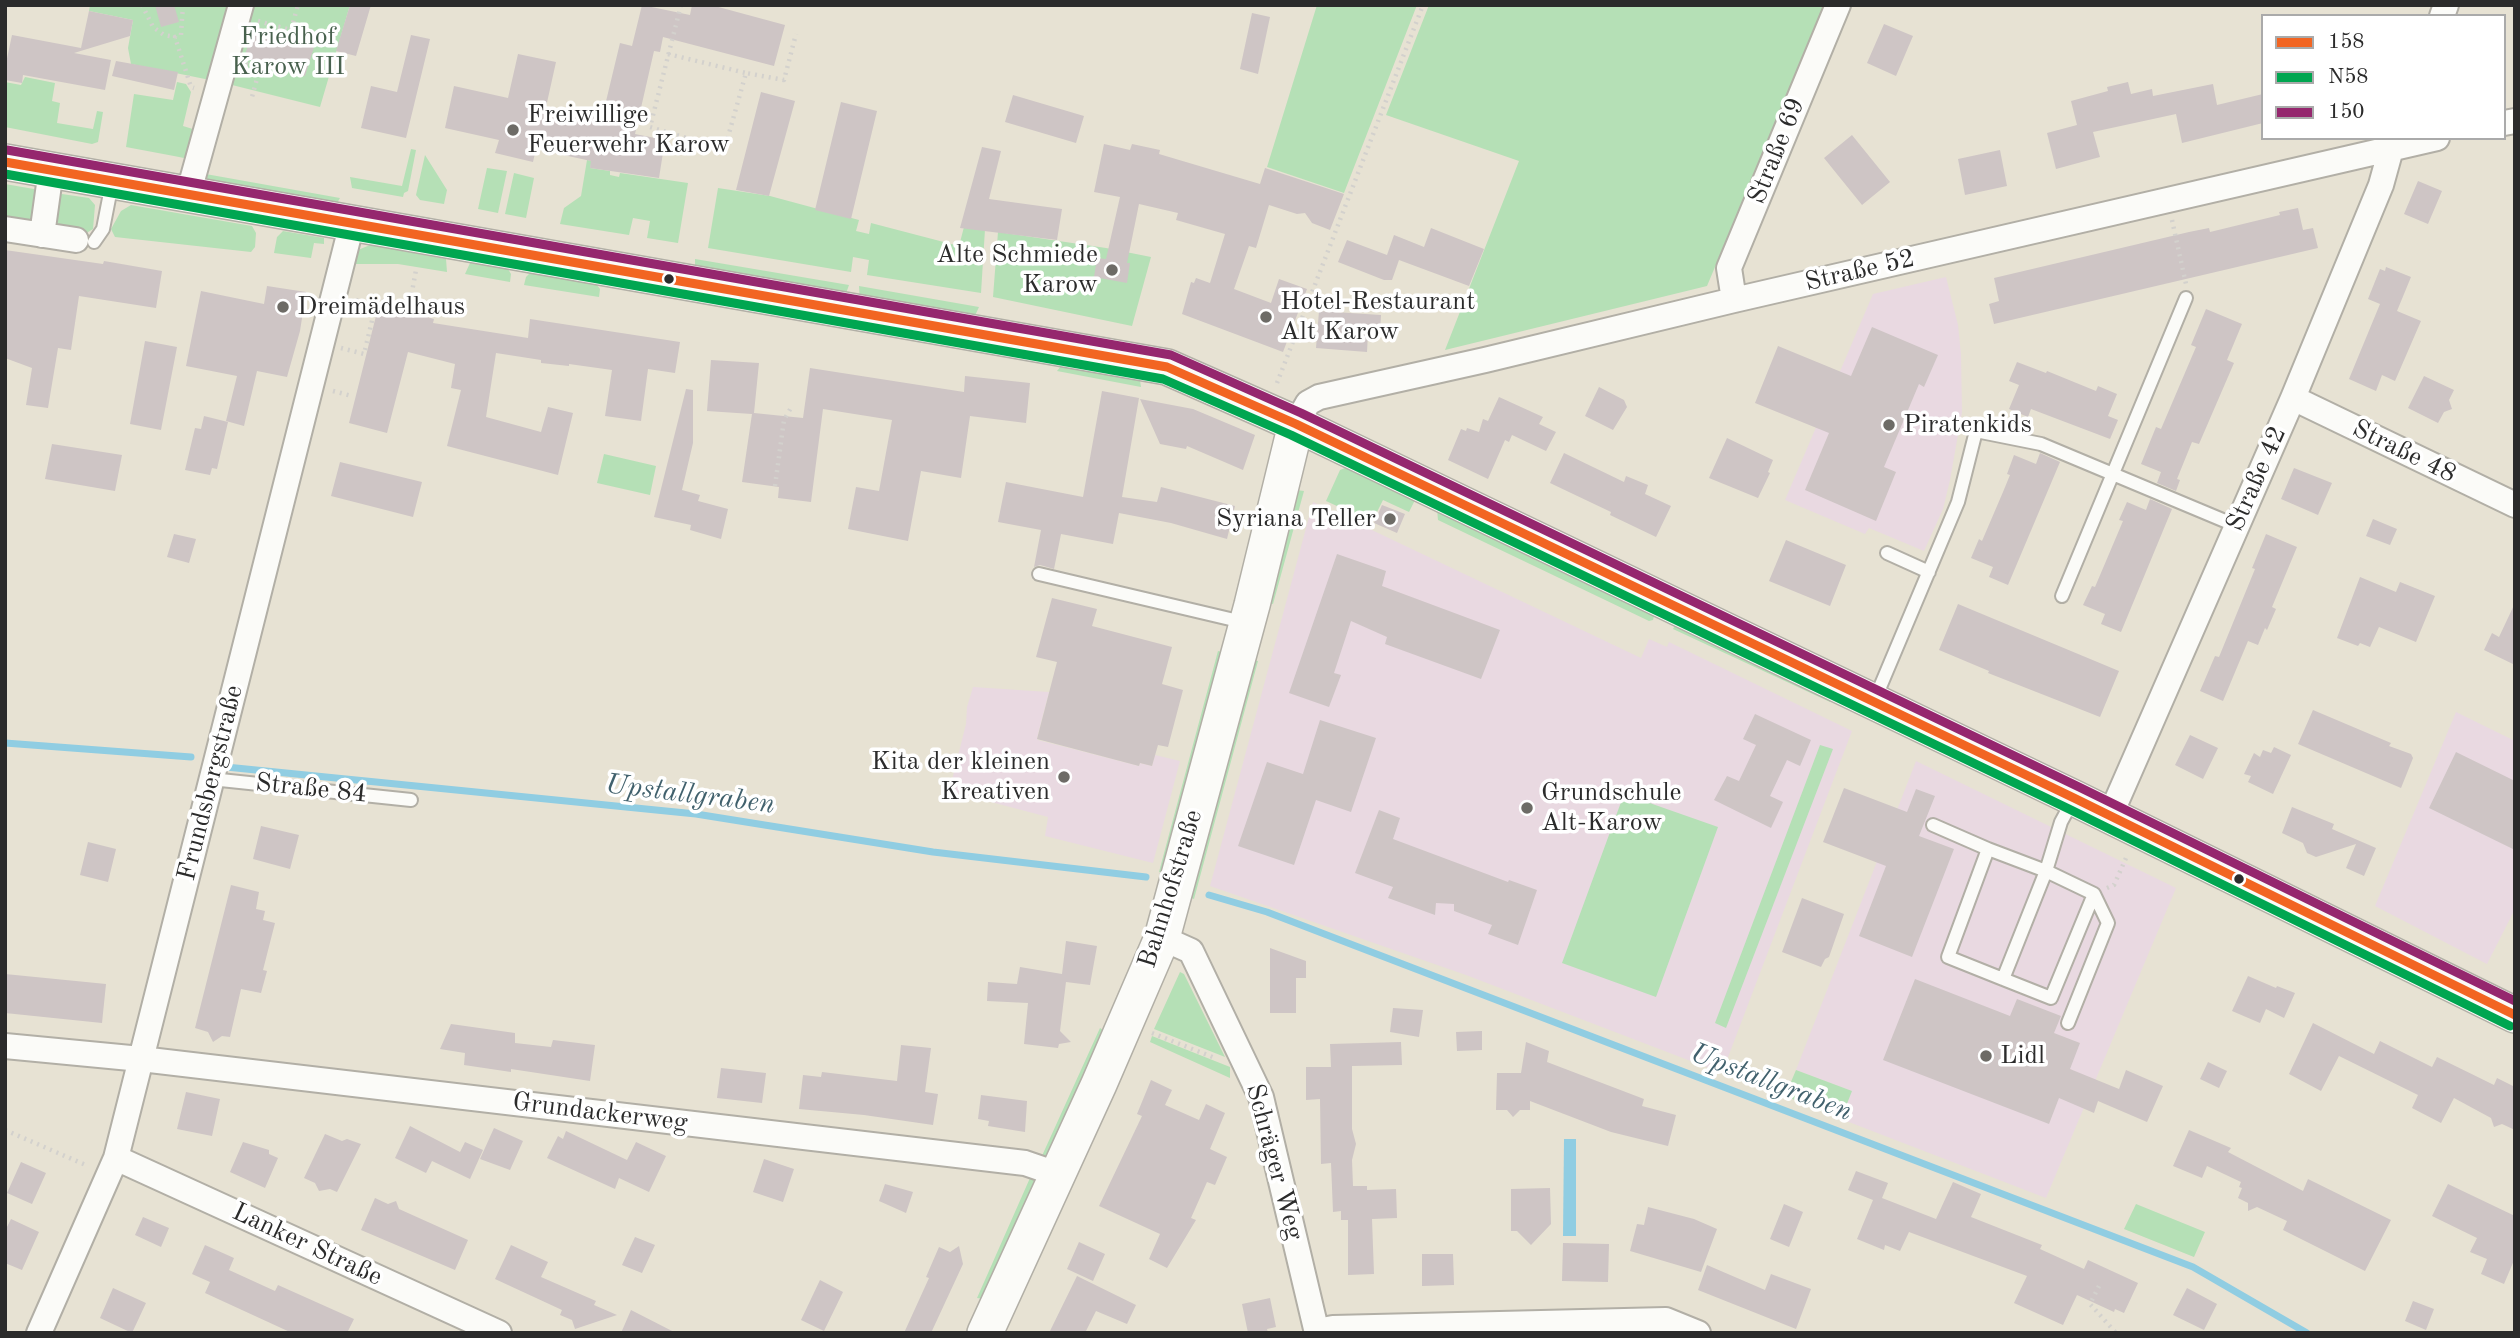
<!DOCTYPE html>
<meta charset="utf-8">
<style>
body{margin:0}
#map{position:relative;width:2520px;height:1338px;overflow:hidden;background:#e7e2d3;font-family:"Old Standard TT",serif}
canvas{display:block}
.frame{position:absolute;inset:0;border:7px solid #2b2b2b;pointer-events:none}
.legend{position:absolute;left:2261px;top:14px;width:245px;height:126px;box-sizing:border-box;background:#fff;border:2px solid #aaa;margin:0;padding:9px 12px;list-style:none;font-size:21px;color:#2b2b2b}
.legend li{display:flex;align-items:center;gap:14px;height:35px}
.legend b{width:35px;border:2px solid #aaa}
</style>
<div id="map">
<canvas width="2520" height="1338"></canvas>
<div class="frame"></div>
<ul class="legend">
<li><b style="height:9px;background:#f26522"></b>158</li>
<li><b style="height:9px;background:#00a651"></b>N58</li>
<li><b style="height:9px;background:#95276e"></b>150</li>
</ul>
</div>
<script>
const g = document.querySelector('canvas').getContext('2d');
g.lineJoin = 'round';
function fillPath(path, color) {
  g.fillStyle = color;
  g.fill(path, 'evenodd');
}
function toPath(rows) {
  const path = new Path2D();
  for (const r of rows) {
    path.moveTo(r[0], r[1]);
    for (let i = 2; i < r.length; i += 2) path.lineTo(r[i], r[i + 1]);
  }
  return path;
}
function trace(path, color, width, dash) {
  g.strokeStyle = color;
  g.lineWidth = width;
  g.lineCap = dash ? 'butt' : 'round';
  g.setLineDash(dash || []);
  g.stroke(path);
}
function write(font, color, halo, rows, align = 'center') {
  g.font = font + ' "Old Standard TT",serif';
  g.lineWidth = 7;
  g.setLineDash([]);
  g.textBaseline = 'middle';
  g.strokeStyle = halo;
  g.fillStyle = color;
  for (const [text, x, y, turn = 0] of rows) {
    g.save();
    g.translate(x, y);
    g.rotate((+turn || 0) * Math.PI / 180);
    g.textAlign = isNaN(turn) ? turn : align;
    if (halo) g.strokeText(text, 0, 0);
    g.fillText(text, 0, 0);
    g.restore();
  }
}
fillPath(toPath([
 [1946,277,1958,325,1961,354,1962,412,1950,480,1943,509,1924,551,1869,528,1865,534,1785,500,1873,294],
 [1313,502,1641,658,1649,639,1667,647,1669,642,1852,731,1722,1073,1466,975,1210,886],
 [973,687,1049,692,1037,738,1038,740,1139,766,1140,763,1152,766,1155,755,1180,761,1153,863,1045,836,1048,817,957,793,950,788,966,724,967,707],
 [2456,712,2515,741,2515,909,2487,964,2375,906],
 [1916,761,2176,888,2046,1198,1841,1119,1851,1091,1796,1070]
]), '#e9d9e1');
fillPath(toPath([
 [90,5,232,5,210,80,131,64,128,48,133,20,89,11],
 [251,5,350,5,320,107,228,84],
 [1317,5,1417,5,1344,193,1267,167],
 [1429,5,1825,5,1707,286,1445,350,1519,161,1386,115],
 [25,77,55,83,52,101,60,103,57,123,93,129,97,111,103,112,98,142,92,144,5,127,5,82,21,85],
 [177,82,186,84,191,92,183,126,196,130,190,154,184,158,174,156,126,147,134,94,173,100],
 [411,149,416,150,408,191,404,193,403,197,352,188,350,177,402,186],
 [425,155,447,190,444,204,420,200,416,195],
 [587,160,592,161,590,168,610,171,610,175,619,177,620,173,688,183,678,243,647,238,650,221,633,218,629,235,560,224,564,208,581,196],
 [487,168,507,171,498,213,478,209],
 [200,173,340,198,333,210,212,189],
 [514,173,534,178,526,218,505,214],
 [5,184,34,189,41,198,38,220,29,226,5,223],
 [718,188,770,196,859,220,856,231,869,234,871,223,959,246,964,227,985,229,981,293,867,275,869,260,853,257,851,272,708,248],
 [62,194,89,198,95,205,93,229,85,234,47,227,52,200],
 [131,205,252,226,256,233,255,247,251,252,115,237,111,229,121,211],
 [283,231,324,238,324,244,314,243,311,258,274,253,277,237],
 [998,232,1106,248,1151,257,1132,326,993,297],
 [370,245,446,259,447,272,398,264,353,264,358,250],
 [695,259,849,285,844,299,695,272],
 [470,263,508,269,511,274,510,282,465,274],
 [530,273,597,285,600,289,599,297,524,285,526,277],
 [859,286,979,307,973,320,860,301],
 [1061,366,1140,380,1141,387,1057,371],
 [604,454,656,466,650,495,597,483],
 [1348,461,1415,500,1409,512,1383,500,1372,522,1326,501,1340,470,1345,468],
 [1296,490,1304,491,1273,604,1266,603],
 [1437,509,1656,609,1653,620,1649,621,1438,520],
 [1678,620,1833,695,1830,702,1673,629],
 [1218,651,1226,653,1167,874,1159,872],
 [1250,660,1258,661,1194,899,1187,896],
 [1820,745,1833,749,1726,1028,1715,1023],
 [1624,794,1718,827,1656,997,1562,963],
 [1180,972,1184,974,1225,1057,1154,1029],
 [1100,1028,1106,1032,1048,1157,1041,1158],
 [1152,1036,1230,1067,1230,1078,1150,1042],
 [1796,1070,1852,1091,1841,1119,1785,1096],
 [1030,1178,1037,1182,984,1299,977,1298],
 [2136,1204,2205,1232,2194,1257,2124,1229]
]), '#b5e0b6');
fillPath(toPath([
 [1564,1139,1576,1139,1576,1236,1563,1236]
]), '#90cde2');
trace(toPath([
 [5,743,191,757],
 [226,767,696,814,933,852,1146,877],
 [1209,895,1267,912,2193,1267,2307,1333]
]), '#90cde2', 7);
fillPath(toPath([
 [155,5,174,5,179,22,161,27],
 [350,5,371,5,356,56,336,51],
 [642,5,690,15,692,5,711,5,785,25,774,66,663,37,660,52,654,51,635,134,665,140,659,178,590,168,591,161,536,149,533,162,495,153,499,140,445,128,454,86,508,98,518,54,556,62,546,107,602,118,620,43,632,46],
 [89,11,133,20,130,36,74,53,111,60,105,90,23,75,22,83,5,80,5,68,12,35,81,48],
 [1252,13,1270,17,1258,74,1240,69],
 [1884,24,1913,36,1896,76,1867,63],
 [254,26,315,44,305,76,244,58],
 [411,35,430,39,406,138,361,128,371,86,397,92],
 [116,61,178,72,174,90,112,76],
 [2128,82,2131,94,2152,89,2153,96,2213,84,2217,105,2263,94,2263,123,2182,143,2176,114,2093,132,2100,157,2056,169,2047,133,2077,125,2071,101,2108,91,2107,87],
 [761,92,795,101,769,196,736,190],
 [1013,95,1084,116,1076,143,1005,122],
 [841,102,877,111,851,219,815,210],
 [1852,135,1890,182,1862,205,1824,158],
 [1104,144,1130,150,1132,144,1160,150,1159,154,1260,184,1265,168,1344,194,1330,230,1312,223,1305,213,1297,214,1269,205,1256,248,1249,246,1234,289,1271,303,1279,279,1307,289,1283,352,1182,314,1191,282,1194,283,1196,278,1210,283,1225,234,1176,220,1178,213,1139,204,1127,263,1130,263,1127,283,1094,277,1097,258,1106,259,1120,197,1094,192],
 [982,147,1001,151,989,199,1062,209,1057,240,960,228],
 [2000,150,2007,186,1965,195,1958,159],
 [2418,181,2442,191,2428,224,2404,214],
 [2298,208,2303,230,2313,228,2318,248,1994,324,1989,304,1999,301,1994,278,2189,232,2209,228,2210,232,2280,215,2279,212],
 [1431,228,1484,249,1469,286,1399,260,1392,280,1384,280,1338,262,1347,240,1387,255,1394,235,1424,247],
 [5,250,103,264,104,261,162,271,156,308,79,296,71,350,58,348,48,408,26,405,32,368,5,358],
 [2386,267,2411,277,2397,311,2421,321,2395,381,2382,375,2376,391,2349,379,2380,304,2368,299,2380,269,2385,271],
 [267,286,306,292,300,331,287,377,257,371,244,426,226,421,237,376,186,366,201,291,264,304],
 [379,304,434,319,433,323,528,338,530,319,680,342,675,373,648,369,641,421,605,416,612,370,569,364,569,366,541,363,541,360,496,353,486,417,541,432,548,407,573,413,558,475,447,446,461,390,451,388,455,364,408,352,387,433,349,423],
 [2206,309,2242,324,2227,360,2234,363,2199,444,2192,442,2177,479,2180,480,2176,491,2157,483,2161,472,2141,464,2156,427,2161,429,2196,347,2191,345],
 [1319,311,1381,315,1380,333,1368,333,1367,352,1316,348],
 [1872,327,1938,355,1924,387,1919,384,1884,467,1896,472,1876,521,1805,490,1829,433,1755,403,1778,346,1851,376],
 [145,341,177,347,161,430,130,424],
 [711,360,759,363,754,413,803,418,810,368,964,392,965,376,1030,383,1026,423,970,416,961,478,921,471,908,541,848,529,856,487,879,491,892,420,823,409,811,502,778,498,779,487,742,482,752,414,707,411],
 [2017,362,2046,373,2047,371,2096,391,2098,386,2117,394,2108,416,2118,420,2110,439,2031,409,2028,417,2009,409,2019,385,2009,381],
 [2424,376,2454,390,2449,400,2452,409,2444,412,2438,423,2408,408],
 [1599,387,1624,400,1627,407,1613,430,1585,416],
 [686,389,693,390,693,443,682,490,700,495,698,501,728,509,721,539,690,530,691,525,654,517],
 [1102,391,1139,398,1122,497,1157,502,1161,487,1235,506,1227,539,1171,523,1119,513,1113,544,1061,534,1054,569,1040,565,1034,567,1041,530,998,522,1006,482,1083,497],
 [1499,397,1543,417,1539,424,1556,432,1546,451,1512,435,1509,442,1505,440,1488,479,1448,460,1461,429,1466,431,1467,428,1479,432,1483,419,1488,421],
 [1140,399,1193,409,1255,435,1243,470,1187,446,1186,449,1160,444],
 [204,416,228,422,217,469,212,468,210,475,185,470,195,428,201,429],
 [1727,438,1773,460,1768,472,1770,473,1758,498,1709,478],
 [52,444,122,455,115,491,45,479],
 [1564,453,1624,482,1626,476,1648,485,1645,494,1671,506,1656,537,1610,515,1611,512,1550,483],
 [2040,453,2060,462,2008,585,1989,577,1993,567,1971,558,1979,539,1982,541,2003,492,2010,475,2007,474,2014,455,2036,464],
 [340,462,422,482,413,517,331,496],
 [2294,468,2332,483,2318,515,2281,499],
 [2150,499,2172,509,2121,632,2101,624,2105,614,2083,605,2092,586,2095,587,2123,521,2119,520,2127,502,2146,510],
 [1382,505,1405,514,1397,533,1374,523],
 [2373,519,2397,529,2390,545,2366,536],
 [174,534,196,539,189,563,167,557],
 [2266,534,2297,547,2272,607,2276,609,2267,630,2265,628,2258,645,2248,641,2223,701,2200,691,2215,656,2219,657,2255,569,2252,568],
 [1786,540,1846,565,1830,606,1769,581],
 [1337,554,1386,571,1382,586,1500,630,1481,679,1385,644,1387,637,1351,621,1334,673,1341,675,1329,707,1289,693],
 [2360,577,2396,592,2400,582,2435,596,2416,642,2379,627,2370,647,2360,643,2358,646,2337,638],
 [1052,598,1097,609,1092,626,1172,647,1162,684,1183,690,1168,747,1158,745,1152,766,1140,763,1139,766,1037,739,1057,662,1036,657],
 [2515,603,2515,665,2484,650,2492,633,2499,637],
 [1958,604,2119,671,2100,717,1988,673,1989,671,1939,650],
 [2313,710,2391,743,2389,746,2411,754,2413,758,2401,788,2298,744],
 [1755,714,1811,740,1800,766,1787,760,1770,796,1783,802,1771,828,1714,800,1727,776,1739,781,1756,745,1743,739],
 [1320,720,1376,738,1351,812,1316,800,1294,865,1238,846,1267,762,1303,774],
 [2190,735,2218,748,2203,779,2175,765],
 [2274,747,2291,755,2273,794,2248,782,2251,776,2244,774,2254,753,2260,757,2263,750,2271,753],
 [2456,752,2515,781,2515,850,2429,808],
 [1844,788,1907,812,1916,789,1935,796,1919,836,1954,849,1912,957,1859,936,1886,866,1823,842],
 [2292,807,2334,824,2332,829,2376,848,2364,876,2346,868,2356,844,2316,857,2307,853,2303,843,2282,833],
 [1379,810,1400,818,1393,839,1508,882,1509,880,1537,890,1518,945,1488,934,1492,925,1454,911,1454,904,1436,903,1435,915,1388,898,1393,887,1355,873],
 [261,826,299,835,290,869,253,859],
 [88,842,116,849,108,882,80,875],
 [231,885,259,892,256,909,265,911,263,920,275,923,263,970,267,971,261,993,241,989,230,1037,222,1036,213,1042,208,1032,195,1028],
 [1802,898,1844,914,1829,957,1825,959,1821,967,1782,952],
 [1066,941,1097,946,1090,985,1066,982,1060,1031,1071,1042,1059,1044,1058,1048,1024,1044,1028,1003,987,1001,988,982,1017,984,1020,967,1062,974],
 [1270,948,1306,961,1306,978,1296,978,1296,1013,1270,1013],
 [5,974,106,984,102,1023,5,1013],
 [2248,976,2276,988,2277,986,2295,993,2284,1018,2266,1009,2260,1023,2232,1011],
 [1915,979,2010,1016,2017,999,2061,1016,2054,1033,2080,1043,2070,1069,2119,1089,2126,1070,2163,1086,2147,1122,2098,1101,2094,1113,2059,1098,2049,1124,1883,1060],
 [1393,1008,1423,1010,1419,1037,1390,1032],
 [2313,1023,2374,1054,2380,1041,2432,1067,2437,1057,2494,1085,2497,1078,2515,1087,2515,1130,2502,1124,2494,1127,2491,1118,2454,1098,2441,1123,2412,1108,2418,1095,2339,1056,2321,1091,2289,1074],
 [451,1024,515,1033,515,1043,551,1047,553,1040,595,1045,590,1081,511,1069,511,1072,464,1065,465,1053,440,1049],
 [1482,1031,1482,1050,1457,1051,1456,1032],
 [1401,1042,1402,1065,1352,1066,1352,1129,1356,1144,1352,1160,1353,1186,1367,1186,1367,1190,1396,1189,1397,1218,1372,1219,1374,1274,1348,1275,1348,1220,1341,1220,1341,1211,1333,1212,1331,1163,1321,1164,1320,1099,1306,1100,1306,1067,1331,1067,1330,1044],
 [1526,1042,1549,1051,1547,1062,1644,1099,1642,1106,1676,1115,1668,1146,1611,1132,1530,1101,1530,1110,1520,1110,1513,1117,1507,1110,1496,1110,1497,1073,1521,1073],
 [901,1045,931,1048,925,1092,938,1094,933,1125,864,1115,799,1109,803,1075,821,1077,822,1072,897,1081],
 [2208,1062,2227,1071,2219,1088,2200,1079],
 [721,1068,766,1073,762,1103,717,1098],
 [1151,1080,1172,1090,1165,1105,1199,1120,1206,1104,1225,1113,1210,1149,1227,1157,1215,1185,1207,1182,1191,1218,1196,1220,1167,1268,1149,1259,1160,1234,1099,1206,1142,1116,1137,1114],
 [186,1092,220,1099,212,1136,177,1129],
 [981,1095,1027,1101,1025,1132,988,1126,989,1121,978,1119],
 [410,1126,460,1152,465,1142,483,1150,470,1179,432,1161,426,1173,395,1158],
 [494,1128,523,1141,510,1170,480,1159],
 [2189,1130,2231,1148,2228,1152,2303,1191,2308,1179,2391,1220,2365,1271,2283,1230,2287,1221,2257,1207,2248,1211,2248,1203,2238,1198,2242,1188,2239,1187,2241,1182,2207,1166,2202,1178,2173,1166],
 [566,1131,627,1160,636,1142,666,1156,649,1192,619,1178,615,1189,547,1158,558,1136,563,1139],
 [325,1134,342,1141,347,1139,361,1144,337,1192,330,1189,319,1191,315,1183,304,1178],
 [243,1142,269,1150,269,1154,278,1158,265,1188,230,1172],
 [764,1159,794,1169,783,1202,753,1192],
 [21,1162,46,1173,32,1204,7,1193],
 [1856,1171,1888,1183,1882,1198,1936,1219,1953,1182,1981,1194,1971,1217,2042,1245,2040,1249,2084,1269,2088,1260,2138,1283,2124,1313,2115,1309,2114,1312,2077,1295,2063,1325,2014,1303,2027,1276,1909,1232,1900,1251,1885,1245,1884,1250,1857,1239,1873,1200,1848,1190],
 [885,1184,913,1192,906,1213,879,1201],
 [2448,1184,2515,1216,2515,1258,2504,1284,2481,1274,2487,1259,2470,1252,2477,1238,2432,1216],
 [1550,1188,1551,1224,1531,1245,1517,1231,1511,1231,1511,1189],
 [375,1198,388,1204,396,1201,399,1209,468,1240,455,1270,361,1230],
 [1784,1204,1803,1212,1789,1247,1770,1239],
 [1648,1207,1694,1219,1717,1229,1701,1272,1630,1251,1637,1224,1644,1225],
 [143,1217,169,1228,161,1247,135,1235],
 [11,1219,39,1232,22,1270,5,1263,5,1231],
 [635,1237,655,1245,642,1273,622,1265],
 [1079,1242,1105,1254,1093,1281,1067,1269],
 [1563,1243,1609,1244,1608,1282,1562,1281],
 [205,1245,234,1258,229,1270,275,1291,278,1285,354,1319,347,1333,292,1333,205,1293,210,1282,192,1274],
 [511,1245,548,1262,541,1277,596,1301,594,1305,617,1315,575,1329,572,1320,560,1315,562,1310,495,1279],
 [959,1246,963,1264,931,1333,904,1333,929,1278,926,1277,939,1247,950,1252],
 [1422,1254,1453,1254,1454,1285,1422,1286],
 [1707,1265,1765,1290,1771,1274,1811,1289,1796,1329,1698,1290],
 [1077,1276,1136,1305,1127,1324,1096,1311,1085,1333,1049,1333],
 [820,1280,843,1292,824,1331,801,1320],
 [113,1288,146,1303,132,1333,100,1318],
 [2187,1288,2217,1304,2204,1330,2173,1315],
 [1270,1298,1276,1327,1267,1329,1268,1333,1248,1333,1242,1304],
 [2413,1301,2434,1309,2426,1330,2405,1321],
 [631,1310,676,1333,621,1333]
]), '#cec5c5');
const lane = toPath([
 [94,242,103,229,112,183],
 [1887,553,1929,572],
 [1039,574,1247,623],
 [2062,596,2186,298],
 [1875,699,1958,502,1976,431,2041,444,2237,526],
 [211,779,411,800],
 [2074,798,2061,822,2046,871,2003,979,2051,998,2094,894],
 [1933,825,1988,849],
 [2003,979,1948,957,1988,849,2046,871,2094,894,2108,923,2068,1023]
]);
const street = toPath([
 [2442,16,2446,5],
 [2504,123,2515,121],
 [188,195,241,5],
 [5,229,76,240],
 [42,235,51,170],
 [1734,300,1729,268,1838,5],
 [2293,398,2515,505],
 [1296,424,1308,403,1319,397,1485,360,1734,300,2437,138],
 [2110,816,2293,398,2381,185,2394,138],
 [1162,938,1191,951,1261,1097,1317,1333],
 [5,1046,141,1059,1025,1163,1057,1174],
 [116,1158,499,1333],
 [1317,1331,1333,1328,1666,1320,1698,1333],
 [39,1333,116,1158,352,223]
]);
const secondary = toPath([
 [5,162,1167,367,1296,424,2074,798,2515,1015],
 [985,1333,1099,1084,1162,938,1252,605,1296,424]
]);
trace(lane, '#b2afa6', 16);
trace(street, '#b2afa6', 28);
trace(secondary, '#b2afa6', 38);
trace(toPath([
 [142,5,153,27,164,35,175,37],
 [183,5,181,35,175,37,191,87,194,88],
 [681,5,650,127,700,142,726,144,746,73,784,80,796,34],
 [258,21,291,30,298,5],
 [668,54,746,73],
 [246,64,260,68,252,97],
 [2172,220,2186,284],
 [356,300,376,305],
 [409,308,416,270],
 [341,348,364,354,377,300,449,316],
 [1277,383,1423,5],
 [333,391,352,396],
 [775,486,784,420,792,406],
 [2107,888,2114,885,2126,858],
 [1152,1033,1215,1058],
 [5,1130,88,1166],
 [2099,1286,2090,1304,2116,1333]
]), '#d3d1cd', 4.5, [2, 5]);
trace(lane, '#fbfbf8', 12);
trace(street, '#fbfbf8', 24);
trace(secondary, '#fbfbf8', 35);
trace(toPath([
 [5,162,1167,367,1296,424,2074,798,2515,1015]
]), '#f26522', 9);
trace(toPath([
 [5,174,1163,379,1291,435,2069,809,2510,1026]
]), '#00a651', 9);
trace(toPath([
 [7,150,1171,355,1301,413,2079,787,2515,1001]
]), '#95276e', 9);
for (const [x, y, r, color] of [
 [513,130,7,"#6d6b66"],
 [1112,270,7,"#6d6b66"],
 [669,279,6,"#2b2b2b"],
 [283,307,7,"#6d6b66"],
 [1266,317,7,"#6d6b66"],
 [1889,425,7,"#6d6b66"],
 [1390,519,7,"#6d6b66"],
 [1064,777,7,"#6d6b66"],
 [1527,808,7,"#6d6b66"],
 [2239,879,6,"#2b2b2b"],
 [1986,1056,7,"#6d6b66"]
]) {
  const dot = new Path2D();
  dot.arc(x, y, r, 0, 2 * Math.PI);
  g.fillStyle = color;
  g.fill(dot);
  trace(dot, '#fff', 2.5);
}
write('26px', '#48614e', '#fff', [
 ["Friedhof",288,37],
 ["Karow III",288,67]
]);
write('26px', '#2b2b2b', '#fff', [
 ["Freiwillige",527,115],
 ["Feuerwehr Karow",527,145],
 ["Alte Schmiede",1098,255,"right"],
 ["Karow",1098,285,"right"],
 ["Hotel-Restaurant",1280,302],
 ["Alt Karow",1280,332],
 ["Dreimädelhaus",297,307],
 ["Piratenkids",1903,425],
 ["Syriana Teller",1376,519,"right"],
 ["Kita der kleinen",1050,762,"right"],
 ["Kreativen",1050,792,"right"],
 ["Grundschule",1541,793],
 ["Alt-Karow",1541,823],
 ["Lidl",2000,1056]
], 'left');
write('26px', '#2b2b2b', '#fff', [
 ["Straße 69",1777,151,-68],
 ["Straße 52",1860,271,-13],
 ["Straße 48",2404,452,26],
 ["Straße 42",2257,479,-66],
 ["Frundsbergstraße",211,783,-76],
 ["Straße 84",311,789,6],
 ["Bahnhofstraße",1171,889,-73],
 ["Grundackerweg",600,1113,7],
 ["Schräger Weg",1274,1162,75],
 ["Lanker Straße",307,1245,25]
]);
write('italic 28px', '#41616d', '#fff', [
 ["Upstallgraben",690,795,7],
 ["Upstallgraben",1771,1083,21]
]);
</script>
